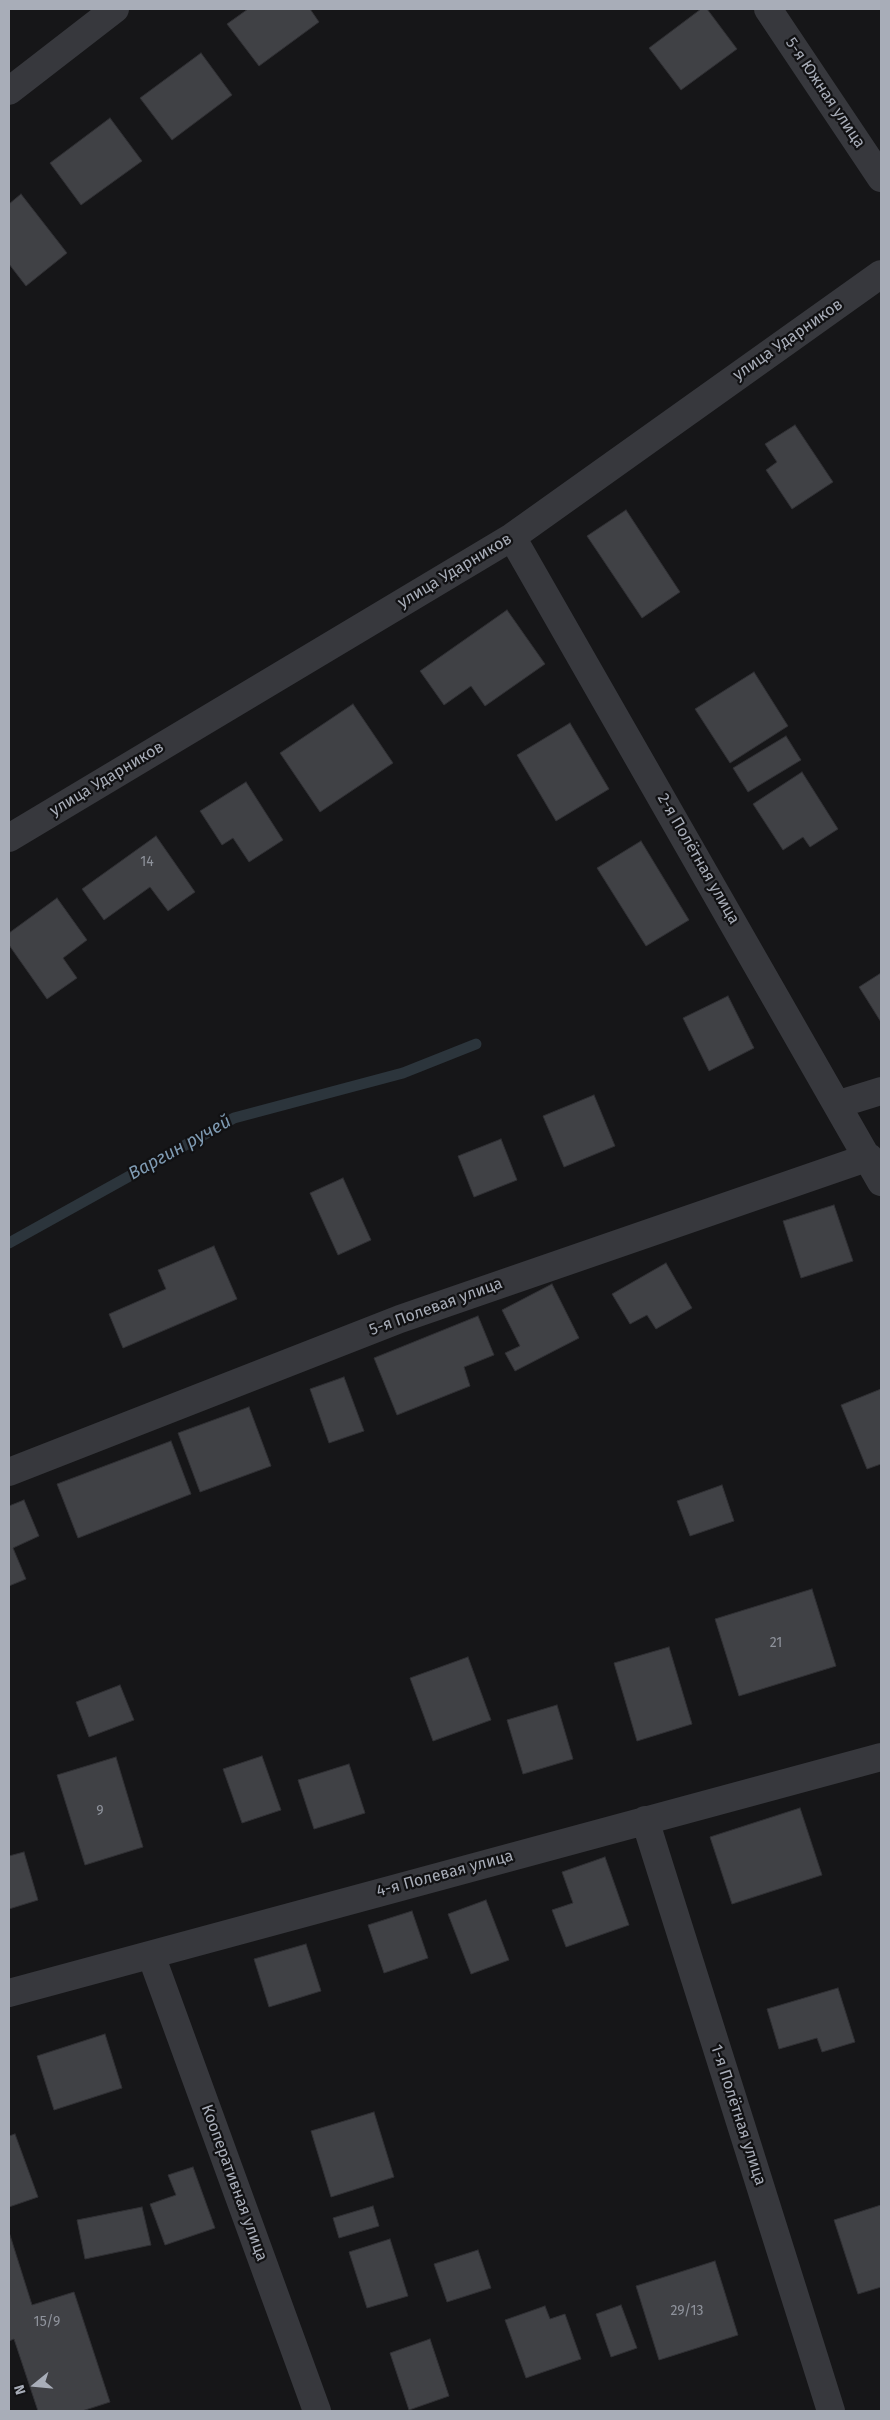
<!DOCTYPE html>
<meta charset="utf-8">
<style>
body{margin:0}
#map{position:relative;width:890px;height:2420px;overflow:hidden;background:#161618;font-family:"Fira Sans",sans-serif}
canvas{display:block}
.frame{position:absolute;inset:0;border:10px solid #a8adb8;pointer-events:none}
.north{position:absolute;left:10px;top:2360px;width:50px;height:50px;-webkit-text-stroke:4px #111113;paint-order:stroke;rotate:253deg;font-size:14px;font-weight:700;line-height:20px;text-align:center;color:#a8adb8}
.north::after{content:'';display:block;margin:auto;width:18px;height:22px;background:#a8adb8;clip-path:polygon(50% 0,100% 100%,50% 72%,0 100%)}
</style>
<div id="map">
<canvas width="890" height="2420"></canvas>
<div class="frame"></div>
<div class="north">N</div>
</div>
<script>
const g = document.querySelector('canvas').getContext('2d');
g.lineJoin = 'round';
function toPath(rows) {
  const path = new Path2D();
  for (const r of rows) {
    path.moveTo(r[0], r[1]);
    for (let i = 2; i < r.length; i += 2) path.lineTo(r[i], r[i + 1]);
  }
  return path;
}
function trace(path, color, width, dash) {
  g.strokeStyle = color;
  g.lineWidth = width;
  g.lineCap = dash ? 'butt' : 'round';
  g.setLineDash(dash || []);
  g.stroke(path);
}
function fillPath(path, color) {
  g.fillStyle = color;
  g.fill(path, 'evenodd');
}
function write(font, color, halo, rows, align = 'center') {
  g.font = font + ' "Fira Sans",sans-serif';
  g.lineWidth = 4.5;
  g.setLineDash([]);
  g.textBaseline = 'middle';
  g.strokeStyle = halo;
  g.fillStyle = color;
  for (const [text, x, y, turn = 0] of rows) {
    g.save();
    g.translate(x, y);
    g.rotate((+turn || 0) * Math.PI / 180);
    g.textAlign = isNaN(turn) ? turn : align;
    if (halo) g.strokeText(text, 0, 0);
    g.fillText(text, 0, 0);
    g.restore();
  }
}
trace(toPath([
 [9,1243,234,1118,403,1073,476,1044]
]), '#2c353c', 11);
const building = toPath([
 [248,9,310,9,319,22,259,66,227,24,248,9],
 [701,9,707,9,737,49,681,90,649,48,701,9],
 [201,53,232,95,172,140,140,98,201,53],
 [110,118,142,161,81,205,50,163,110,118],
 [21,194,67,253,26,286,9,264,9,204,21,194],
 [795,425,833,482,792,509,766,470,777,462,765,444,795,425],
 [626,510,680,592,642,618,587,536,626,510],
 [507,610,545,664,485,706,471,686,444,705,420,671,507,610],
 [754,672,788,726,730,763,695,709,754,672],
 [353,704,393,763,320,812,280,753,353,704],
 [570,723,609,789,556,821,517,755,570,723],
 [786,736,801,760,748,792,733,768,786,736],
 [802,772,838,829,810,847,803,837,783,850,753,804,802,772],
 [246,782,283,840,249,862,233,838,222,845,200,811,246,782],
 [156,836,195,892,168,911,150,887,104,920,82,889,156,836],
 [641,841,689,920,646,946,597,868,641,841],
 [57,898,87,940,63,958,77,978,47,999,9,945,9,933,57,898],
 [881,973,881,1022,859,987,881,973],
 [728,996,754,1048,709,1071,683,1018,728,996],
 [594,1095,615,1146,564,1167,543,1116,594,1095],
 [501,1139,517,1180,474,1197,458,1156,501,1139],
 [343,1178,371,1240,338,1255,310,1193,343,1178],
 [834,1205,853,1261,801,1278,783,1221,834,1205],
 [214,1246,237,1299,123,1348,109,1314,166,1289,158,1270,214,1246],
 [666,1263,692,1308,656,1329,647,1315,630,1324,612,1294,666,1263],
 [552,1284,579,1338,515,1371,505,1353,520,1346,502,1310,552,1284],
 [478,1316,494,1355,464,1367,470,1386,397,1415,374,1358,478,1316],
 [344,1377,364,1431,329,1443,310,1389,344,1377],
 [881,1389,881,1464,867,1469,841,1405,881,1389],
 [249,1407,271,1466,200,1492,178,1433,249,1407],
 [171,1441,191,1494,78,1538,57,1484,171,1441],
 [722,1485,734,1521,690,1536,677,1501,722,1485],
 [24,1500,39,1536,13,1548,26,1579,9,1586,9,1506,24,1500],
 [812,1589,836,1666,739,1696,715,1619,812,1589],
 [669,1647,692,1724,637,1741,614,1663,669,1647],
 [468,1657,491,1720,433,1741,410,1678,468,1657],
 [120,1685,134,1720,89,1737,76,1702,120,1685],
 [557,1705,573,1759,523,1774,507,1720,557,1705],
 [262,1756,281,1810,242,1823,223,1769,262,1756],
 [116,1757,143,1847,85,1865,57,1775,116,1757],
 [349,1764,365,1813,314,1829,298,1780,349,1764],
 [800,1808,822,1875,732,1904,710,1837,800,1808],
 [24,1852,38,1900,9,1909,9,1856,24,1852],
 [605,1857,629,1925,566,1947,552,1910,573,1903,562,1872,605,1857],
 [486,1900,509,1960,471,1974,448,1914,486,1900],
 [412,1911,428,1958,384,1973,368,1925,412,1911],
 [306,1944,321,1991,269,2007,254,1959,306,1944],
 [838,1988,855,2042,822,2052,817,2038,779,2049,767,2009,838,1988],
 [105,2034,122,2088,54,2110,37,2056,105,2034],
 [374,2112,394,2177,331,2197,311,2131,374,2112],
 [15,2134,38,2197,9,2207,9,2136,15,2134],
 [193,2167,215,2228,165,2245,150,2204,176,2195,168,2175,193,2167],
 [881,2205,881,2287,858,2294,834,2220,881,2205],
 [373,2206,379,2226,339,2238,333,2218,373,2206],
 [142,2207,151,2245,85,2259,77,2220,142,2207],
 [9,2232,32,2305,74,2292,110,2402,82,2411,38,2411,14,2339,9,2341,9,2232],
 [390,2239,408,2296,367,2308,349,2252,390,2239],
 [478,2250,491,2288,447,2302,434,2264,478,2250],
 [715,2261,738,2335,659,2360,636,2286,715,2261],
 [621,2305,637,2348,611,2357,596,2314,621,2305],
 [545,2306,550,2319,565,2314,581,2359,526,2378,505,2320,545,2306],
 [430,2339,449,2396,409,2410,390,2353,430,2339]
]);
fillPath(building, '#404145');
trace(building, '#303034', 1);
trace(toPath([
 [768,9,881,178],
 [9,91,115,9],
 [512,537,881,1182],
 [9,838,512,537,881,274],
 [839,1104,881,1091],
 [9,1472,400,1319,869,1157],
 [645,1820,831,2411],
 [151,1955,317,2411],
 [9,1993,881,1757]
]), '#37383d', 28);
write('14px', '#8e929b', null, [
 ["14",147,862],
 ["21",776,1643],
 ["9",100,1811],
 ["29/13",687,2311],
 ["15/9",47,2322]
]);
write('16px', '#a8adb8', '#111113', [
 ["5-я Южная улица",825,93,56],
 ["улица Ударников",788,340,-35],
 ["улица Ударников",455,571,-31],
 ["улица Ударников",107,779,-31],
 ["2-я Полётная улица",698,859,60],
 ["5-я Полевая улица",436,1307,-20],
 ["4-я Полевая улица",445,1874,-15],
 ["1-я Полётная улица",738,2115,72],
 ["Кооперативная улица",234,2183,70]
]);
write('italic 18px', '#7f9bb3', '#111113', [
 ["Варгин ручей",180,1148,-29]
]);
</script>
